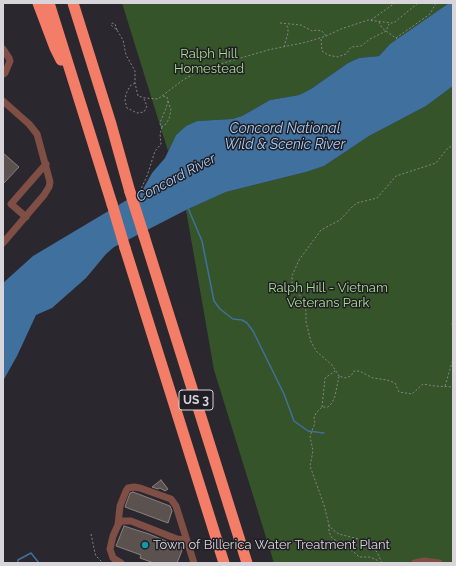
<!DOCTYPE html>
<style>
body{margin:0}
#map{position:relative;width:456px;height:566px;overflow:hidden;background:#2a272e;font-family:Raleway,sans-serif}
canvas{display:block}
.frame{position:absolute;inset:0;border:4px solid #d7d5da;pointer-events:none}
</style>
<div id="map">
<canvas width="456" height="566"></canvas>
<div class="frame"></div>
</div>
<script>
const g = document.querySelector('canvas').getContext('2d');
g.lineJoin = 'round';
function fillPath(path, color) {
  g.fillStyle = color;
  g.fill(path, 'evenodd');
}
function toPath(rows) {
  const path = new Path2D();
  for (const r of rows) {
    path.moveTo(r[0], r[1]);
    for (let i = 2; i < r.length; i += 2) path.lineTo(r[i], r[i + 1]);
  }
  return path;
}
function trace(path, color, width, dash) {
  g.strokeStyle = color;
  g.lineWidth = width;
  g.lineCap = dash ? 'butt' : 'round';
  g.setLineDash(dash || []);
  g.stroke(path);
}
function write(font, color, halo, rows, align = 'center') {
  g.font = font + ' Raleway,sans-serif';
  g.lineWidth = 3;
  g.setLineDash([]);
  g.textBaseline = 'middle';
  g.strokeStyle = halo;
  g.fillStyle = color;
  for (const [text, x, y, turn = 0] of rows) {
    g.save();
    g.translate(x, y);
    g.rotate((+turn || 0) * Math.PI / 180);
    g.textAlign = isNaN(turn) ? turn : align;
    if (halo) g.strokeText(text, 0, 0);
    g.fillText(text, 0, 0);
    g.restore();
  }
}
fillPath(toPath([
 [122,3,449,3,390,44,379,56,359,58,348,63,311,89,299,95,270,100,242,116,232,119,197,121,186,126,176,135,168,151],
 [453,86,453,563,274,563,214,370,186,210,226,192,306,172,324,166,369,136,426,106]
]), '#365429');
fillPath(toPath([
 [449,3,453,3,453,86,426,106,369,136,324,166,306,172,226,192,186,210,114,247,106,254,86,278,52,308,36,315,17,356,3,381,3,283,33,256,142,191,152,173,165,158,176,135,186,126,197,121,232,119,242,116,270,100,299,95,311,89,348,63,359,58,379,56,390,44]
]), '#40709e');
trace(toPath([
 [188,208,202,241,214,301,220,309,233,319,242,320,247,323,253,331,284,394,294,421,308,431,324,433],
 [18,563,18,560,31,553,39,563]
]), '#40709e', 1.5);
const building = toPath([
 [3,153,19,167,3,184,3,153],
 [161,480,168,489,165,491,160,488,158,489,152,487,161,480],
 [133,492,170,506,172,511,168,523,125,507,130,493,133,492],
 [124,526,149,534,183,548,177,563,154,563,140,558,141,555,116,546,124,526]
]);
fillPath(building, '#5b5250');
trace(building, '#8a807f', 1);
trace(toPath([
 [371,20,395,3],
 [379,22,382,28,397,39],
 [280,23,301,25,312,31,317,30,322,31,326,36],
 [117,30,115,24,112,23,111,25,117,30,123,40,126,55,135,71,135,83,138,96,145,98,158,99,183,80,203,69,268,50,307,42,326,36,341,29,368,20,392,23,395,22,418,3],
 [396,38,430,14,436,3],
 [321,39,322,51,328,55,337,57,346,54,351,47,361,46,370,39,386,31,389,24],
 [284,47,288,33,288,28,286,24],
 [135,83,130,86,126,94,125,101,127,108,137,113,144,112,147,106,144,99],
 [163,96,167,97,168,101,166,108,160,123,161,127,165,125,169,119,171,110,168,101],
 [139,191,141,189,147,176,155,151,161,144,160,134,162,127],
 [453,319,452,322,453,334],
 [339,376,332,365,317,352,311,342,306,322,306,311,302,298,292,286,292,276,299,260,321,230,340,220,352,207,357,203,377,198,396,176,436,163,447,149,453,145],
 [445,386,453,359],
 [322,407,325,378,335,371],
 [329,525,329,532,332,538,355,553,359,557,370,557,379,561],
 [91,534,95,553,96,556,103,563],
 [382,563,377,552,366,541,339,534,333,530,329,525,324,505,310,466,313,451,310,436,315,423,314,418,316,413,322,407,328,407,332,403,335,396,339,376,345,378,351,376,354,371,359,371,373,378,387,380,395,383,399,392,412,394,423,384,434,386,453,387]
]), '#87848a', 1, [2, 2]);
trace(toPath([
 [3,49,9,58,10,61,5,73,3,74],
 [3,101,29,124,37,134,50,182,49,187,44,195,3,243],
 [26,217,11,204,46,164],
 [118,525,120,506,126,491,128,488,134,487,140,488,171,499,176,506,194,563],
 [121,563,113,558,110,549,113,536,118,525,121,521,131,521,177,539,186,540],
 [415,563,424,561,439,563]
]), '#7f4e45', 7);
trace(toPath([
 [38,3,55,48,61,60],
 [49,3,112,204],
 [73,3,111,124,130,192],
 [144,236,247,563],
 [125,248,224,563]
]), '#f47d67', 11);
trace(toPath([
 [130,192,144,236],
 [112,204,125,248]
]), '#f47d67', 11);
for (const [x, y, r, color] of [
 [145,545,4,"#0f9aa8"]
]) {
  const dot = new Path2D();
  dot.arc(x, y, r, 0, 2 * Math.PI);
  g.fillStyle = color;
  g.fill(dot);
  trace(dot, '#201e24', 1.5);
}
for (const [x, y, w] of [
 [196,400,34]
]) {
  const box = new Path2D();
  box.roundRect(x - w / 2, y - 10, w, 20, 3);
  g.fillStyle = '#201e24';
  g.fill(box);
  trace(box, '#d7d5da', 1);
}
write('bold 12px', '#d7d5da', null, [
 ["US 3",196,400]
]);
write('13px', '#a6de8f', '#201e24', [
 ["Ralph Hill",209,54],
 ["Homestead",209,69],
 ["Ralph Hill - Vietnam",328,288],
 ["Veterans Park",328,303]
]);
write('13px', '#d7d5da', '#201e24', [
 ["Town of Billerica Water Treatment Plant",153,545]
], 'left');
write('italic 14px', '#a7cff8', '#201e24', [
 ["Concord National",285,129],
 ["Wild & Scenic River",285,145],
 ["Concord River",176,178,-28]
]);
</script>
